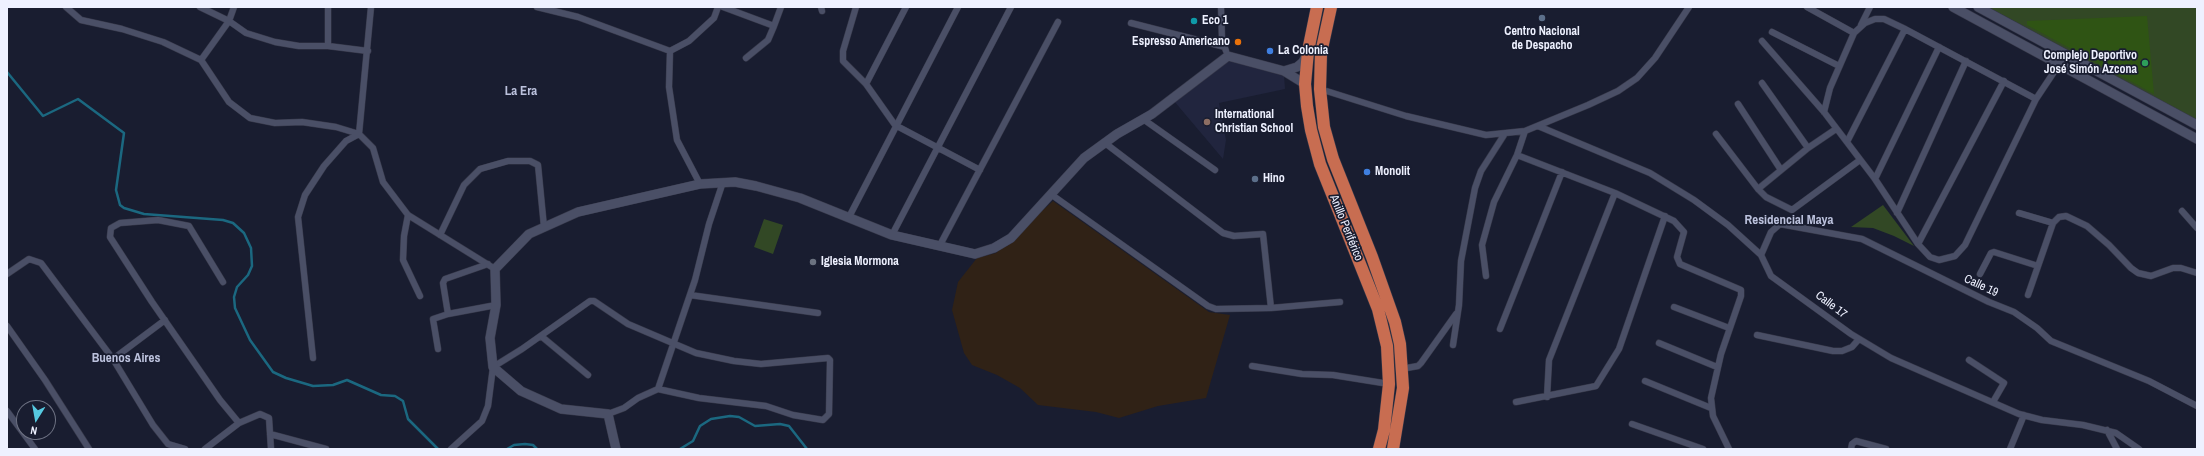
<!DOCTYPE html>
<meta charset="utf-8">
<style>
body{margin:0}
#map{position:relative;width:2204px;height:456px;overflow:hidden;background:#191d30;font-family:"Archivo Narrow",sans-serif}
canvas{display:block}
.frame{position:absolute;inset:0;border:8px solid #eef1ff;pointer-events:none}
.north{position:absolute;left:16px;top:400px;width:40px;height:40px;box-sizing:border-box;background:#191d30;border:1px solid #6e7283;border-radius:50%;rotate:191deg;font-size:11px;font-weight:700;line-height:16px;text-align:center;color:#eef1ff}
.north::after{content:'';display:block;margin:auto;width:14px;height:18px;background:#56c9e0;clip-path:polygon(50% 0,100% 100%,50% 72%,0 100%)}
</style>
<div id="map">
<canvas width="2204" height="456"></canvas>
<div class="frame"></div>
<div class="north">N</div>
</div>
<script>
const g = document.querySelector('canvas').getContext('2d');
g.lineJoin = 'round';
function fillPath(path, color) {
  g.fillStyle = color;
  g.fill(path, 'evenodd');
}
function toPath(rows) {
  const path = new Path2D();
  for (const r of rows) {
    path.moveTo(r[0], r[1]);
    for (let i = 2; i < r.length; i += 2) path.lineTo(r[i], r[i + 1]);
  }
  return path;
}
function trace(path, color, width, dash) {
  g.strokeStyle = color;
  g.lineWidth = width;
  g.lineCap = dash ? 'butt' : 'round';
  g.setLineDash(dash || []);
  g.stroke(path);
}
function write(font, color, halo, rows, align = 'center') {
  g.font = font + ' "Archivo Narrow",sans-serif';
  g.lineWidth = 3.5;
  g.setLineDash([]);
  g.textBaseline = 'middle';
  g.strokeStyle = halo;
  g.fillStyle = color;
  for (const [text, x, y, turn = 0] of rows) {
    g.save();
    g.translate(x, y);
    g.rotate((+turn || 0) * Math.PI / 180);
    g.textAlign = isNaN(turn) ? turn : align;
    if (halo) g.strokeText(text, 0, 0);
    g.fillText(text, 0, 0);
    g.restore();
  }
}
fillPath(toPath([
 [1231,60,1284,75,1285,89,1219,103,1226,140,1223,159,1174,101,1212,71]
]), '#21253e');
fillPath(toPath([
 [1053,201,1209,312,1230,315,1206,398,1158,406,1119,418,1096,412,1038,405,1020,388,997,375,972,365,964,353,952,310,958,282,977,258,996,253]
]), '#302216');
fillPath(toPath([
 [1988,7,2197,7,2197,120],
 [1883,205,1914,246,1894,236,1873,228,1851,227],
 [764,219,783,225,773,254,754,247]
]), '#324825');
fillPath(toPath([
 [2147,16,2154,94,2027,25,2027,21]
]), '#2f5414');
trace(toPath([
 [7,72,43,116,78,99,124,133,116,190,120,205,124,208,144,214,223,220,233,223,244,233,251,248,252,266,248,275,237,287,234,297,235,308,250,340,273,372,286,378,313,386,333,385,347,380,381,395,395,396,403,401,408,419,438,449],
 [507,449,514,445,525,444,533,445,537,449],
 [680,449,693,441,700,426,711,419,730,416,739,417,755,426,780,424,789,426,807,449]
]), '#1b6880', 2.5);
const street = toPath([
 [66,7,81,20,122,29,163,42,201,60,229,102,250,118,275,123,302,122,336,127,359,134,373,148,383,182,408,215,495,269],
 [200,7,229,21,246,33,275,42,299,46,328,46,368,51],
 [537,7,578,17,670,51],
 [723,7,774,26,781,7],
 [821,7,822,11],
 [856,7,843,51,843,61,866,84,895,125,980,170],
 [1221,7,1222,39,1226,51],
 [1807,7,1854,33],
 [1131,23,1225,47],
 [1861,25,1870,7],
 [1772,32,1839,66],
 [1762,41,1824,112,1875,179,1918,244,1930,257,1939,260,1955,256,1965,245,2036,99,2066,54],
 [328,46,328,7],
 [746,58,768,40,774,26],
 [201,60,229,21,234,7],
 [1762,83,1808,148],
 [866,84,906,7],
 [1320,89,1406,116,1486,135,1525,131,1588,105,1618,91,1637,78,1655,58,1689,7],
 [1738,104,1781,170],
 [1824,112,1830,88,1854,33,1865,23,1875,19,1884,19,1905,29,2036,99],
 [1143,119,1215,170],
 [1538,126,1650,173,1694,200,1728,225,1761,255,1771,276,1851,334,1891,358,2019,414,2042,420,2083,425,2116,433,2139,449],
 [1716,134,1758,189,1766,197,1792,210,1860,160],
 [1847,142,1905,29],
 [1105,143,1223,233,1234,236,1263,234,1271,308],
 [1517,155,1615,193,1674,221,1684,232,1677,257,1680,264,1741,290,1741,296,1721,354,1711,398,1713,416,1729,449],
 [1875,179,1939,47],
 [700,184,677,140,669,87,670,51,689,41,714,18,718,7],
 [1758,189,1808,148,1836,129],
 [1052,195,1208,306,1216,309,1271,308,1340,302],
 [2182,211,2197,228],
 [1897,213,1966,61],
 [2019,213,2053,223],
 [408,215,404,236,403,260,420,296],
 [849,217,958,7],
 [440,235,464,185,480,169,508,161,530,161,538,165,544,227],
 [892,235,1011,7],
 [1918,244,2004,81],
 [940,245,1058,22],
 [1761,255,1771,232,1780,224,1862,239,1989,302,2014,312,2037,328,2051,341,2149,381,2197,406],
 [7,274,29,259,41,263,113,359,153,425,168,444,185,449],
 [1980,274,1991,253,1994,252,2038,266],
 [1486,276,1482,245,1494,202,1517,155,1525,131],
 [223,282,189,226,158,220,120,223,111,228,110,237,152,302,220,400,239,423],
 [690,295,818,313],
 [2028,295,2053,223,2059,217,2066,216,2087,226,2109,245,2131,268,2138,273,2151,276,2173,268,2181,268,2197,273],
 [1674,307,1729,328],
 [448,314,496,305],
 [7,326,45,380,89,449],
 [1500,329,1562,172],
 [1757,335,1833,351,1842,351,1852,347,1859,339],
 [541,336,588,375],
 [1659,343,1717,367],
 [1453,345,1459,305,1461,261,1475,188,1481,171,1504,135],
 [438,349,433,319,448,314,443,283,445,279,488,264],
 [313,358,298,217,305,195,324,166,346,141,359,134,371,7],
 [113,359,165,320],
 [1969,360,2004,383,1993,402],
 [1252,366,1302,374,1333,375,1389,384],
 [1401,369,1418,366,1421,363,1456,314],
 [1645,381,1711,408],
 [1547,397,1549,360,1615,193],
 [1516,402,1596,386,1619,349,1665,216],
 [7,411,35,449],
 [608,414,624,408,638,398,658,389,695,280,709,224,723,182],
 [1632,424,1703,449],
 [2107,430,2117,449],
 [270,434,326,449],
 [205,449,239,423,260,414,269,418,271,449],
 [451,449,482,421,488,406,493,367,522,349,590,301,594,301,628,324,696,353,734,361,761,364,828,358,830,360,829,414,823,420,793,415,766,406,699,398,658,389],
 [1851,449,1852,444,1856,441,1886,449],
 [2010,449,2024,415]
]);
const secondary = toPath([
 [1953,7,2197,139],
 [1978,7,2197,125],
 [1284,71,1297,67,1303,62,1307,54],
 [616,449,608,414,561,409,521,391,493,367,490,338,496,305,495,269,529,234,578,212,700,184,735,182,756,186,800,198,892,235,975,254,994,248,1011,238,1084,158,1117,134,1152,114,1228,56,1284,71,1305,84]
]);
const highway = toPath([
 [1317,7,1308,51,1305,84,1307,106,1311,130,1320,164,1378,309,1387,346,1389,384,1384,430,1379,449],
 [1331,7,1321,53,1320,89,1324,127,1333,159,1372,257,1395,322,1400,344,1403,388,1393,449]
]);
trace(street, '#383a4b', 7);
trace(secondary, '#383a4b', 10);
trace(highway, '#383a4b', 13);
trace(street, '#4a4f66', 6);
trace(secondary, '#4a4f66', 9);
trace(highway, '#c86d51', 12);
for (const [x, y, r, color] of [
 [1542,18,4,"#5c6f8a"],
 [1194,21,4,"#0f9aa8"],
 [1238,42,4,"#e8710a"],
 [1270,51,4,"#3f7fe0"],
 [2145,63,4,"#2e9e5b"],
 [1207,122,4,"#8d6e63"],
 [1367,172,4,"#3f7fe0"],
 [1255,179,4,"#5c6f8a"],
 [813,262,4,"#6b7280"]
]) {
  const dot = new Path2D();
  dot.arc(x, y, r, 0, 2 * Math.PI);
  g.fillStyle = color;
  g.fill(dot);
  trace(dot, '#191d30', 1.5);
}
write('bold 12px', '#eef1ff', '#191d30', [
 ["Eco 1",1202,21],
 ["Centro Nacional",1542,32,"center"],
 ["de Despacho",1542,46,"center"],
 ["Espresso Americano",1230,42,"right"],
 ["La Colonia",1278,51],
 ["Complejo Deportivo",2137,56,"right"],
 ["José Simón Azcona",2137,70,"right"],
 ["International",1215,115],
 ["Christian School",1215,129],
 ["Monolit",1375,172],
 ["Hino",1263,179],
 ["Iglesia Mormona",821,262]
], 'left');
write('12px', '#eef1ff', '#191d30', [
 ["Anillo Periférico",1346,228,68],
 ["Calle 19",1981,286,25],
 ["Calle 17",1831,305,37]
]);
write('bold 13px', '#bbc1dc', '#191d30', [
 ["La Era",521,92],
 ["Residencial Maya",1789,221],
 ["Buenos Aires",126,359]
]);
</script>
